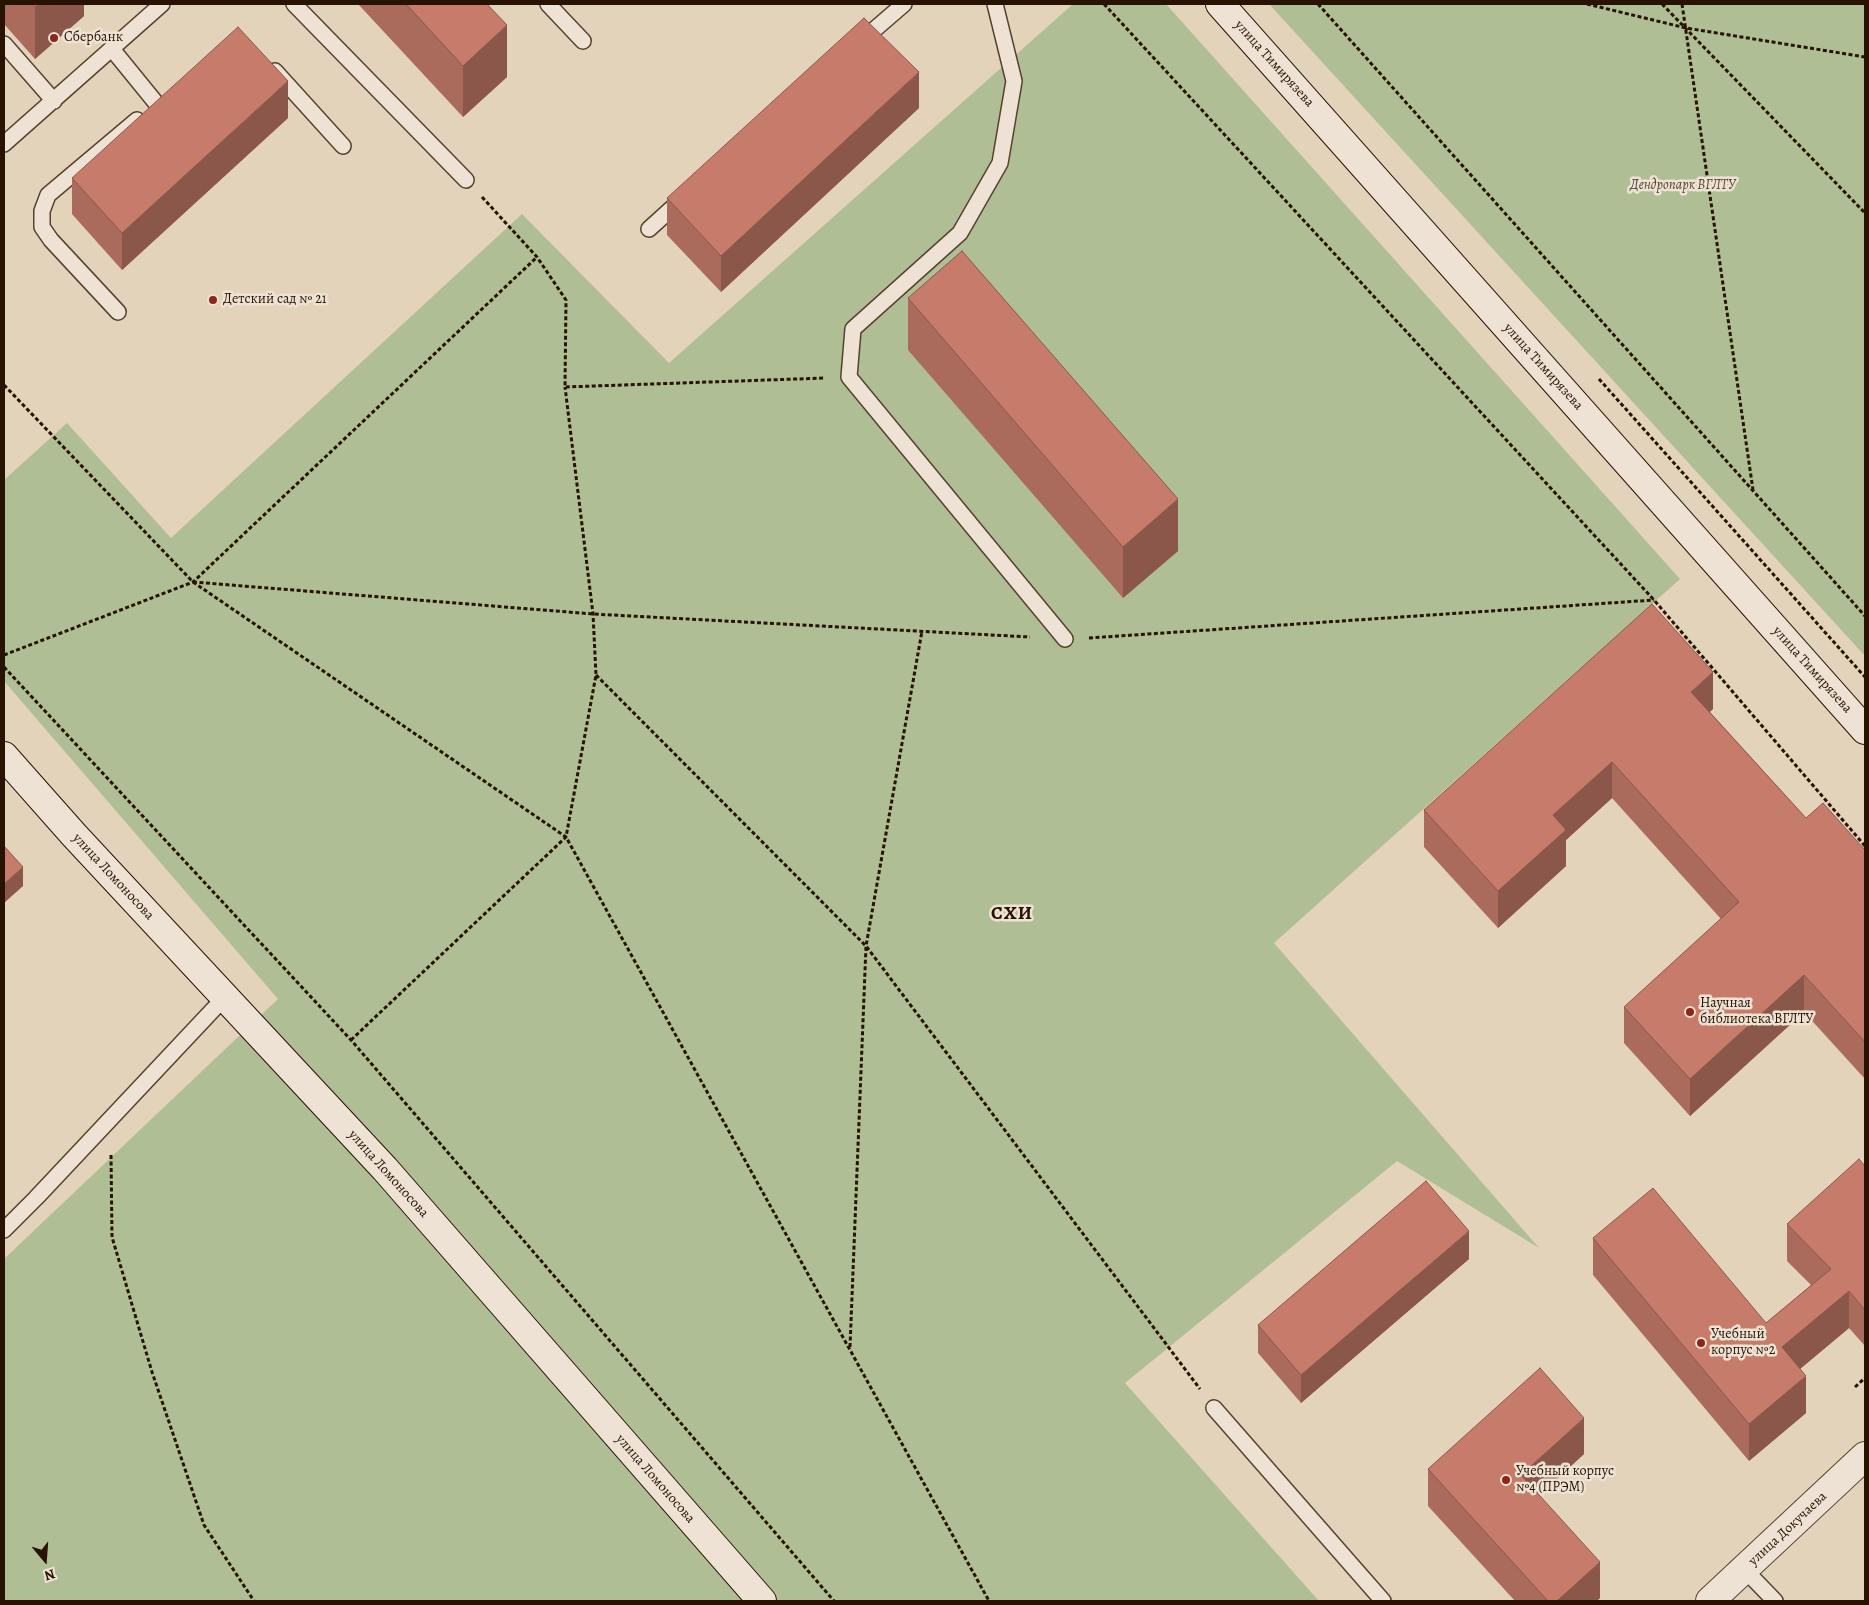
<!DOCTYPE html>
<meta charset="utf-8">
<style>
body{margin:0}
#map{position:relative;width:1869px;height:1605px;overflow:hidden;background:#e4d3bb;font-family:Alegreya,serif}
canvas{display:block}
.frame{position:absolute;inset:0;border:5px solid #281200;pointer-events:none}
.north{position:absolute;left:20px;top:1535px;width:50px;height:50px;-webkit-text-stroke:4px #ede2d3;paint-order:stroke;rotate:162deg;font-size:14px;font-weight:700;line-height:20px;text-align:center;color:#281200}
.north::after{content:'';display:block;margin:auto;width:18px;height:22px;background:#281200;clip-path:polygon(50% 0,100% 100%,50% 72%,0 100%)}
</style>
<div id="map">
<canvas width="1869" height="1605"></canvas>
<div class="frame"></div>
<div class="north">N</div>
</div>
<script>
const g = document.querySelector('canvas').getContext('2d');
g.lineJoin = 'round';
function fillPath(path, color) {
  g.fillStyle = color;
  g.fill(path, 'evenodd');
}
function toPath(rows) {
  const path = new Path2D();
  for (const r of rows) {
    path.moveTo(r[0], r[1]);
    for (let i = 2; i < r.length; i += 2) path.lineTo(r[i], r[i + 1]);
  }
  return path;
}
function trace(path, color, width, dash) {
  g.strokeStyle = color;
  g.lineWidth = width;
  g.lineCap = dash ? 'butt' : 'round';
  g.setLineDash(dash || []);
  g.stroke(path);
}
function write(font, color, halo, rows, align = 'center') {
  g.font = font + ' Alegreya,serif';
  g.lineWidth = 5;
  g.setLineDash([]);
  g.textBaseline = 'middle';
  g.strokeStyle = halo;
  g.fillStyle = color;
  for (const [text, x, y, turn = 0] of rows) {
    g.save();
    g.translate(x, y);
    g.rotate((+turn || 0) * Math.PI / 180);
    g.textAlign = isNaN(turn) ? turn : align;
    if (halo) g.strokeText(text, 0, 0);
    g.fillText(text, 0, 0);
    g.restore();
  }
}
fillPath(toPath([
 [1073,4,1166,4,1680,579,1274,943,1539,1248,1397,1161,1125,1383,1319,1601,4,1601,4,1259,278,999,4,681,4,480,67,423,171,538,522,214,669,363],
 [1269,4,1865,4,1865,656]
]), '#afbe94');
const service = toPath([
 [294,4,466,180],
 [548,4,583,41],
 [995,4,1014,81,1000,163,960,233,853,329,849,377,1065,639],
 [860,42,904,4],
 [4,44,54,101],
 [112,49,156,103],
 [275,71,343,146],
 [4,144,162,4],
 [649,229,681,200],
 [118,312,51,240,42,227,42,211,48,195,137,120],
 [4,1230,36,1198,225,997],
 [1214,1408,1383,1601],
 [1744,1569,1775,1601]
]);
const minor = toPath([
 [1710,1601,1865,1456]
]);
const secondary = toPath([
 [1220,4,1865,730],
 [4,756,74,835,385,1169,762,1601]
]);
trace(service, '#57422f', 18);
trace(minor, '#57422f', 30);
trace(secondary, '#281200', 30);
trace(toPath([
 [1104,4,1654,600,1865,846],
 [1318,4,1865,616],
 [1587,4,1686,28,1865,57],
 [1662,4,1865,213],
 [1682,4,1753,490],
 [482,197,537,257,566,300,565,387,825,378],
 [1599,379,1865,677],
 [4,385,193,582,566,837,989,1601],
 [193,582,593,614,1030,637],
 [1089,638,1654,600],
 [4,655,193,582,537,257],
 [4,667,351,1040,834,1601],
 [596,675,866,946,1200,1389],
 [351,1040,566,837,596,675,593,614,565,387],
 [111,1155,112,1237,152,1372,204,1525,254,1601],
 [850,1347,866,946,922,631],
 [1855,1387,1865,1378]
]), '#281200', 3, [4, 2.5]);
trace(service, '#ede2d3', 15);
trace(minor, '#ede2d3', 28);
trace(secondary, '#ede2d3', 28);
fillPath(toPath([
 [4,4,84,4,84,16,35,59,4,24],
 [358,4,487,4,507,77,463,117],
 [919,108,721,292,667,235,667,198],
 [288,118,122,270,72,214,72,178],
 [908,298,1178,551,1123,598,908,350],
 [1713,709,1710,712,1806,818,1865,850,1865,1079,1804,1012,1690,1116,1624,1043,1624,1007,1721,919,1612,798,1566,840,1566,866,1498,928,1424,847,1424,810],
 [1865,1166,1865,1346,1849,1328,1800,1369,1806,1413,1749,1461,1593,1275,1593,1238,1766,1323,1811,1285,1787,1261,1787,1224],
 [1469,1259,1301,1403,1258,1353,1258,1325],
 [1584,1454,1540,1495,1600,1598,1597,1601,1515,1601,1428,1506,1428,1469]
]), '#ab6b5c');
fillPath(toPath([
 [39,4,84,4,84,16,35,59,35,7],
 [507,25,507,77,463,117,463,66],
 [919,72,919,108,721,292,721,256],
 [288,81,288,118,122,270,122,233],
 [1178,499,1178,551,1123,598,1123,547],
 [1713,672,1713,709,1691,728,1691,692],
 [1612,762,1612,798,1566,840,1566,866,1498,928,1498,891,1553,815],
 [23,867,23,886,4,903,4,884],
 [1804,975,1804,1012,1690,1116,1690,1079],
 [1469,1231,1469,1259,1301,1403,1301,1375],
 [1849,1291,1849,1328,1782,1384,1782,1347],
 [1806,1376,1806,1413,1749,1461,1749,1424],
 [1584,1418,1584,1454,1521,1511,1521,1475],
 [1600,1562,1600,1598,1597,1601,1557,1601]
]), '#8b574b');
const building = toPath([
 [32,4,39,4,35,7,32,4],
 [406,4,487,4,507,25,463,66,406,4],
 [864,18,919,72,721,256,667,198,864,18],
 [238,27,288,81,122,233,72,178,238,27],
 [962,251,1178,499,1123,547,908,298,962,251],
 [1652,604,1713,672,1691,692,1806,818,1823,803,1865,850,1865,1042,1804,975,1690,1079,1624,1007,1739,902,1612,762,1553,815,1566,830,1498,891,1424,810,1652,604],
 [4,846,23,867,4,884,4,846],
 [1859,1159,1865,1166,1865,1310,1849,1291,1782,1347,1806,1376,1749,1424,1593,1238,1653,1188,1766,1323,1831,1269,1787,1224,1859,1159],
 [1426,1181,1469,1231,1301,1375,1258,1325,1426,1181],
 [1540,1368,1584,1418,1521,1475,1600,1562,1557,1601,1548,1601,1428,1469,1540,1368]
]);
fillPath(building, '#c77c6b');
trace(building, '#8b574b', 1);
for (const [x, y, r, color] of [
 [54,38,5,"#8f2418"],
 [213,300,5,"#8f2418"],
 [1690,1012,5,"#8f2418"],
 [1701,1343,5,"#8f2418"],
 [1506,1480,5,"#8f2418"]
]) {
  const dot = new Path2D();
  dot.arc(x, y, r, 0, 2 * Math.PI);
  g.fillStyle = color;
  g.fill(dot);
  trace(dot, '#ede2d3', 2);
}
write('14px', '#281200', '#ede2d3', [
 ["Сбербанк",64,38],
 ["Детский сад № 21",223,300],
 ["Научная",1700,1004],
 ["библиотека ВГЛТУ",1700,1020],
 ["Учебный",1711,1335],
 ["корпус №2",1711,1351],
 ["Учебный корпус",1516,1472],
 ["№4 (ПРЭМ)",1516,1488]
], 'left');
write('14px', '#281200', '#ede2d3', [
 ["улица Тимирязева",1274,64,48],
 ["улица Тимирязева",1543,367,48],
 ["улица Тимирязева",1812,670,48],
 ["улица Ломоносова",113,877,47],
 ["улица Ломоносова",388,1174,48],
 ["улица Ломоносова",655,1479,49],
 ["улица Докучаева",1788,1529,-43]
]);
write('italic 14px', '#50462c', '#ede2d3', [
 ["Дендропарк ВГЛТУ",1683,186]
]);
g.letterSpacing = '1px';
write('bold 19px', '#281200', '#ede2d3', [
 ["СХИ",1012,914]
]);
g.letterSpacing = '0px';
</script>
